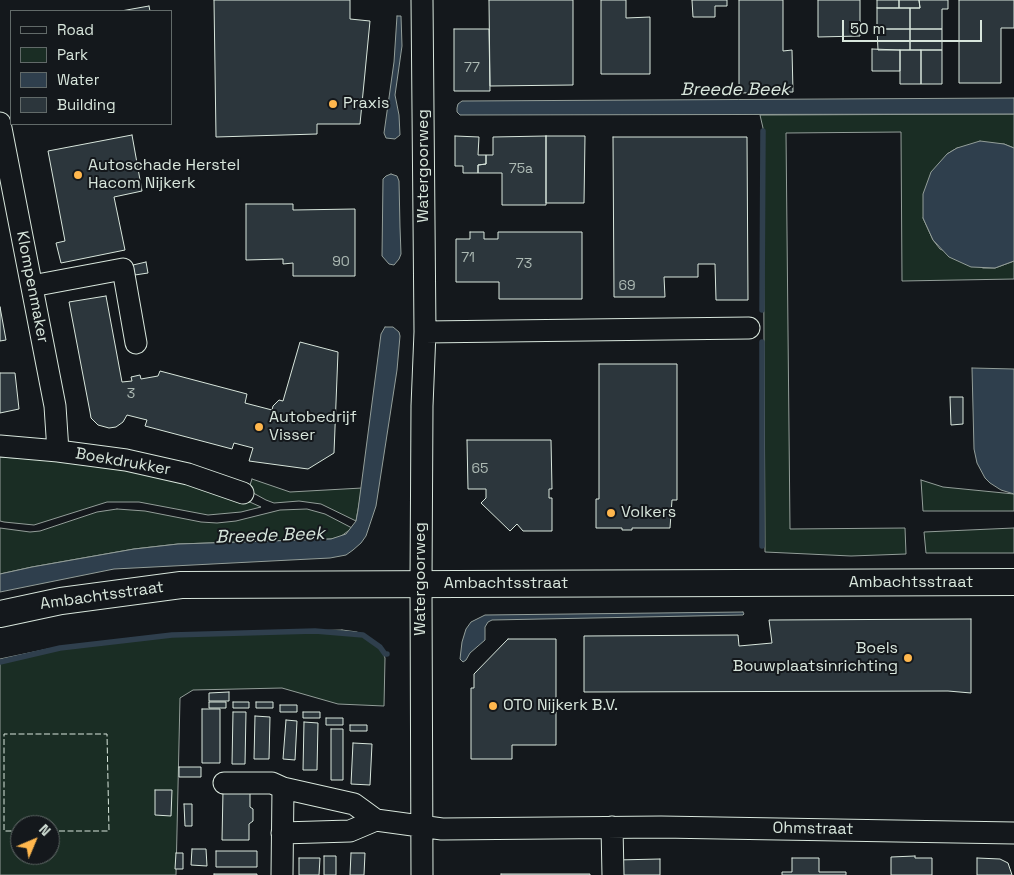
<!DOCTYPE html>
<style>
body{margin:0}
#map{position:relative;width:1014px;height:875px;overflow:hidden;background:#14181c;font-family:"Space Grotesk",sans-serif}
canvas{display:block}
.legend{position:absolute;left:10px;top:10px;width:162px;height:115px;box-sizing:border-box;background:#14181c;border:1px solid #626a69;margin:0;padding:6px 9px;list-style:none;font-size:15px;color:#d8e6dc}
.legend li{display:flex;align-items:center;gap:10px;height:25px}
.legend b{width:25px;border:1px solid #626a69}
.north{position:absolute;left:10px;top:815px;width:50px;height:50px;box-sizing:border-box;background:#14181c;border:1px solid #626a69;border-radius:50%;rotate:45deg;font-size:14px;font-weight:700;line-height:20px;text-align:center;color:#d8e6dc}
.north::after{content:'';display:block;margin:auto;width:18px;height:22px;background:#ffb74d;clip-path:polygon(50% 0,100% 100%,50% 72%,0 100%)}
.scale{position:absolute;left:842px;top:20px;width:140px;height:22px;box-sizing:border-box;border:2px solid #d8e6dc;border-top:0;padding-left:6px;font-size:15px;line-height:18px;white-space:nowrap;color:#d8e6dc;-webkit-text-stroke:4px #14181c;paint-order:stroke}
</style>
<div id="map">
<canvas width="1014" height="875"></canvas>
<ul class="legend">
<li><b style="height:6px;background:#14181c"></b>Road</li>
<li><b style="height:14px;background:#1a2d24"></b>Park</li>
<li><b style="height:14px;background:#2f3f4d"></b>Water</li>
<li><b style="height:14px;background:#2c363c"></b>Building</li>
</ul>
<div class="north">N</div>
<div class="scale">50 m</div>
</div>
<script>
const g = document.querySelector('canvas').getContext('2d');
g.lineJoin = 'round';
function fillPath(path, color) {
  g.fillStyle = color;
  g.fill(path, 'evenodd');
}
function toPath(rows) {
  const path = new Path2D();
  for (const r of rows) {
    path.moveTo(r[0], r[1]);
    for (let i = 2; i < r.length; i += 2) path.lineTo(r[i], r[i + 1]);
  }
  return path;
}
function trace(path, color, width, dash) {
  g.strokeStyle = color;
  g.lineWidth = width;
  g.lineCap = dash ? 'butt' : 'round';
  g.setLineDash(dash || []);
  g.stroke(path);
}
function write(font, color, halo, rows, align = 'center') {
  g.font = font + ' "Space Grotesk",sans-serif';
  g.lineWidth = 4;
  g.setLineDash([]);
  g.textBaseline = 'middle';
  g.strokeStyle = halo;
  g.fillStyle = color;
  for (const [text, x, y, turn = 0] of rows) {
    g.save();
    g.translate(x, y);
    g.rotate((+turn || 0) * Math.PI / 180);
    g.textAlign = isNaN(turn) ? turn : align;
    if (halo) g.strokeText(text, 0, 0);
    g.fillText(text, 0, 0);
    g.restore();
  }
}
const green = toPath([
 [1014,114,1014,148,1004,144,957,148,947,154,923,218,933,240,940,249,983,268,995,268,1014,261,1014,279,902,281,901,132,786,133,790,529,905,528,906,554,851,556,765,552,763,128,760,115,1014,114],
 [0,457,47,460,144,473,243,499,261,507,241,512,208,515,139,502,107,502,34,525,4,522,0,521,0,457],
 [252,479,290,492,362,488,356,521,321,504,299,501,274,503,266,500,246,489,247,485,250,485,252,479],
 [921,480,943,487,1014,494,1014,511,923,511,921,480],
 [117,509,145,511,201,522,217,523,236,521,280,510,307,509,325,514,352,528,340,537,331,539,178,544,134,549,32,567,0,574,0,528,30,532,40,531,97,512,117,509],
 [1014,528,1014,553,926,553,924,532,1014,528],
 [342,630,357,632,380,646,385,658,384,706,338,704,282,688,193,690,180,698,176,875,0,875,0,659,48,649,121,640,194,634,342,630],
 [20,825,50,825,50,855,20,855,20,825]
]);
fillPath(green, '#1a2d24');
trace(green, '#939e99', 1);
const water = toPath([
 [397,16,401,16,402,46,395,95,399,115,400,135,395,139,386,138,384,133,394,62,397,16],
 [1014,98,1014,114,460,115,457,112,457,108,458,104,462,101,1014,98],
 [980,141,1004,144,1014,148,1014,261,995,268,971,267,949,257,933,240,923,218,923,194,931,172,947,154,957,148,980,141],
 [391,174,397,176,399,181,400,227,401,254,399,259,394,265,389,264,382,256,383,179,386,176,391,174],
 [385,327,393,327,399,332,400,336,397,370,376,506,366,536,361,543,353,550,346,555,330,558,114,569,0,592,0,574,32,567,134,549,178,544,331,539,346,534,356,521,358,510,381,334,385,327],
 [972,368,1014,369,1014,494,1001,490,990,483,985,478,977,463,974,449,972,368],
 [743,612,744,614,743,615,492,620,488,622,485,627,485,640,470,653,466,660,463,662,460,659,462,642,466,629,471,622,485,615,743,612]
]);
fillPath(water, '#2f3f4d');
trace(water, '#939e99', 1);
trace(toPath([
 [762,310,763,131],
 [762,342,762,546],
 [0,662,60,648,172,635,315,631,363,635,380,647,385,654,387,654]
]), '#2f3f4d', 5.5);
const building = toPath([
 [214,0,350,0,350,19,370,21,360,124,317,124,317,134,216,137,214,0],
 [489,0,573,0,573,85,490,86,489,0],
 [601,0,626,0,626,18,650,17,650,74,601,74,601,0],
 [692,0,727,0,727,6,715,6,715,17,693,17,692,0],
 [739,0,783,0,783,51,792,50,793,92,739,93,739,0],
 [818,0,860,0,860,36,818,37,818,0],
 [877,0,899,0,899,8,877,8,877,0],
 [899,0,919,0,920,8,899,8,899,0],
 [919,0,948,0,948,9,942,9,942,29,910,29,910,8,920,8,919,0],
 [959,0,1014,0,1014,28,1001,28,1001,83,959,83,959,0],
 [149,6,150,11,121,11,149,6],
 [877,8,910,8,910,29,877,29,877,8],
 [454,29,489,29,490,91,454,91,454,29],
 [877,29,910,29,910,50,878,50,877,29],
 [910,29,942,29,942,50,910,50,910,29],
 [872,49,900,50,900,71,872,71,872,49],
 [900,50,921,50,921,84,900,84,900,50],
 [921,50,942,50,942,84,921,84,921,50],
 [132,135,142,191,114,197,125,250,61,263,56,243,65,241,48,151,132,135],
 [455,136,479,137,478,155,486,155,486,164,478,165,478,173,463,173,463,166,455,166,455,136],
 [546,136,546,205,502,205,502,173,478,173,478,165,486,164,486,155,493,155,493,137,546,136],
 [546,136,585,136,584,203,546,203,546,136],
 [613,137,747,137,748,300,716,300,715,264,698,264,698,277,664,277,665,297,614,297,613,137],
 [246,204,293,204,293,210,355,209,355,276,293,276,293,263,283,264,283,259,246,260,246,204],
 [470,232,484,232,484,239,498,239,498,232,582,232,582,299,499,299,499,282,456,282,456,239,470,239,470,232],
 [146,262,148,273,135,275,133,265,146,262],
 [106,296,122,382,132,381,131,377,140,375,141,379,158,376,160,371,247,394,245,403,272,410,273,406,279,400,283,401,300,342,338,352,334,453,308,469,249,461,253,448,234,443,232,449,145,426,147,420,127,415,123,422,116,427,109,428,98,425,91,418,90,412,69,302,106,296],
 [0,307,6,340,0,341,0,307],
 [599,364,677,364,677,500,672,500,670,528,632,528,632,530,622,530,622,528,596,528,596,499,599,499,599,364],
 [0,373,15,373,19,409,0,413,0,373],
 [950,397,963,397,963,424,951,425,950,397],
 [467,440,551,440,552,489,549,489,549,498,552,498,552,531,523,531,517,524,510,531,481,503,486,498,486,489,468,489,467,440],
 [971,619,971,693,948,691,584,692,584,636,738,635,739,646,772,643,769,620,971,619],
 [508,639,556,639,556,745,512,745,512,759,471,759,471,688,474,688,474,674,508,639],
 [229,692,229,701,209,701,209,693,229,692],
 [209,702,226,702,226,708,209,708,209,702],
 [233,702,249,702,249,708,233,708,233,702],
 [256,702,273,702,273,708,256,708,256,702],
 [280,705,297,705,297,712,280,712,280,705],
 [202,709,220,709,220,763,202,763,202,709],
 [233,712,246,712,245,764,232,764,233,712],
 [303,712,320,712,320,718,303,718,303,712],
 [255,716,270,717,269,759,254,759,255,716],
 [326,718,343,718,343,725,326,725,326,718],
 [286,720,297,721,295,760,283,759,286,720],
 [304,722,318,723,317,770,303,770,304,722],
 [350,725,367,725,367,731,350,731,350,725],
 [331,729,343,729,343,780,331,780,331,729],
 [353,743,372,744,370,785,351,784,353,743],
 [179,767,201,767,201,777,179,777,179,767],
 [155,790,172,790,171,816,155,815,155,790],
 [223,791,250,791,250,807,253,809,253,821,249,824,249,840,222,840,223,791],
 [184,804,192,804,192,826,185,826,184,804],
 [192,849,206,849,207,866,191,865,192,849],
 [216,851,257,851,257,867,216,867,216,851],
 [176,853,183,853,183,869,175,869,176,853],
 [351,853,365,853,364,875,350,875,351,853],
 [324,856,336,856,336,875,324,875,324,856],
 [915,856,915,858,932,858,932,875,891,875,891,857,915,856],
 [299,858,320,858,319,875,299,875,299,858],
 [792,858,819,858,819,872,846,872,846,875,782,875,782,872,792,872,792,858],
 [977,858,1000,859,1008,863,1012,875,977,875,977,858],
 [660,859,660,875,617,875,616,860,660,859],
 [214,874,257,874,257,875,214,875,214,874],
 [501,874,590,874,590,875,501,875,501,874]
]);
fillPath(building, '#2c363c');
trace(building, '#d8e6dc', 1);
const minor = toPath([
 [0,123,55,406,58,451],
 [32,286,123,269,136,343],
 [425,332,749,328],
 [0,446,58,451,126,460,188,474,243,493],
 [224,783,272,783,283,788,354,804,376,820],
 [612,827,613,875],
 [282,833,350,831,376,820,442,829,661,827,1014,833],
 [282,875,283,788],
 [422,875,421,584,422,406,425,332,422,0]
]);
const major = toPath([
 [0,614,61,601,181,585,1014,582]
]);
trace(minor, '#d8e6dc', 23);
trace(major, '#d8e6dc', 28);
trace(minor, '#14181c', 21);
trace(major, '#14181c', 26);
trace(toPath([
 [20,831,4,831,4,734,107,734,109,831,50,831]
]), '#d8e6dc', 1, [6, 2.5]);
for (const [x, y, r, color] of [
 [333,104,5,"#ffb74d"],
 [78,175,5,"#ffb74d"],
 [259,427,5,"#ffb74d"],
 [611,513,5,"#ffb74d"],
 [908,658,5,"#ffb74d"],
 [493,706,5,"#ffb74d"]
]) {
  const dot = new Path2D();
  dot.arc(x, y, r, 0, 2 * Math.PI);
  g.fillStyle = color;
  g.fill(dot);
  trace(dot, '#14181c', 2);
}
write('14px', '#adbab4', null, [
 ["77",472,68],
 ["75a",521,169],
 ["71",468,258],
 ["90",341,262],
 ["73",524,264],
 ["69",627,286],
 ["3",131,394],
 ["65",480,469]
]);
write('16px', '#d8e6dc', '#14181c', [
 ["Praxis",343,104],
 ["Autoschade Herstel",88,166],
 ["Hacom Nijkerk",88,184],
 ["Autobedrijf",269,418],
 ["Visser",269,436],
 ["Volkers",621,513],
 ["Boels",898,649,"right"],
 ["Bouwplaatsinrichting",898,667,"right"],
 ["OTO Nijkerk B.V.",503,706]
], 'left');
write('16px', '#d8e6dc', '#14181c', [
 ["Watergoorweg",424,166,-90],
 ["Klompenmaker",32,287,79],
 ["Boekdrukker",123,462,10],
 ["Watergoorweg",421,579,-90],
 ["Ambachtsstraat",911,583],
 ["Ambachtsstraat",506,584],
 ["Ambachtsstraat",102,596,-8],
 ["Ohmstraat",813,829,1]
]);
write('italic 18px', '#d8e6dc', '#14181c', [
 ["Breede Beek",735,90],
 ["Breede Beek",270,536,-2]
]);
</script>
